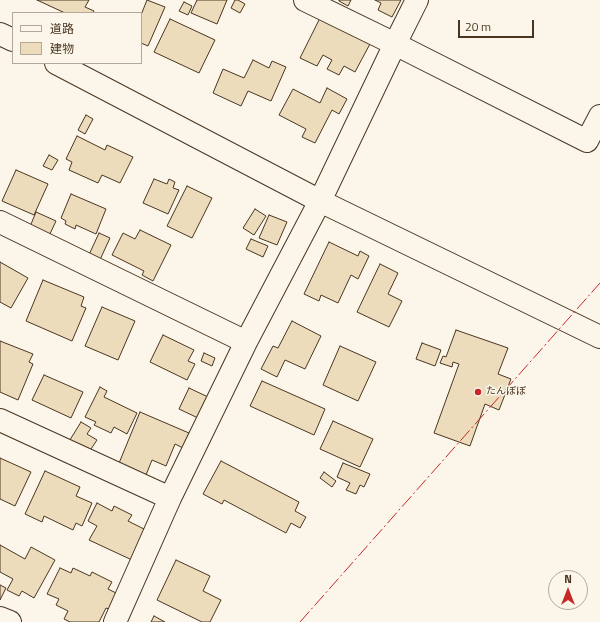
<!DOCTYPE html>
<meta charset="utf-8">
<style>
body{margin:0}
#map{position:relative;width:600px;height:622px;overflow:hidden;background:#fbf6e9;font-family:"Titillium Web","Noto Sans JP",sans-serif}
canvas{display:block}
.legend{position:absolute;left:12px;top:12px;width:130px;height:52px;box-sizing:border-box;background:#fbf6e9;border:1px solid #b4a999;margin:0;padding:5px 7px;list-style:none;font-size:12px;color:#4a3520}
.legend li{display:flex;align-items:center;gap:8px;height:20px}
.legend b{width:20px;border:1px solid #b4a999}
.north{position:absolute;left:548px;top:570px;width:40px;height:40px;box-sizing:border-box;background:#fbf6e9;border:1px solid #b4a999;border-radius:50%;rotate:0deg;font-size:11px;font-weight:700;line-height:16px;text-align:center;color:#4a3520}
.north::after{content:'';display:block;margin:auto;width:14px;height:18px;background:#c62828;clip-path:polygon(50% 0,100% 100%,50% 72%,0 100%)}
.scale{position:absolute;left:458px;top:20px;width:76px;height:18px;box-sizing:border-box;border:2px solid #4a3520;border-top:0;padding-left:5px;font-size:12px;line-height:14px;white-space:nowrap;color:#4a3520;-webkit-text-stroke:3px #fbf6e9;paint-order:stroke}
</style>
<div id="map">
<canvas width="600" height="622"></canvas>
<ul class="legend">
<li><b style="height:5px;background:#fbf6e9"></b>道路</li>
<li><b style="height:11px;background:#ecdcbc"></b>建物</li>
</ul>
<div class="north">N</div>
<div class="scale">20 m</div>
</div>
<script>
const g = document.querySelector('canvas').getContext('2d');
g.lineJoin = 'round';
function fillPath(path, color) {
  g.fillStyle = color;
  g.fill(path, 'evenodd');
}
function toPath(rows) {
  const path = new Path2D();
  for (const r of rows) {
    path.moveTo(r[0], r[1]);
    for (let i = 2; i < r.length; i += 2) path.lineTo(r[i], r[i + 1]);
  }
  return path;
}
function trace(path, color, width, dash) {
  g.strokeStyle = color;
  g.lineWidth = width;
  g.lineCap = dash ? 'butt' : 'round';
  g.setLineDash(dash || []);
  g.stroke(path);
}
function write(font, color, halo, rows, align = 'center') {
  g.font = font + ' "Titillium Web","Noto Sans JP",sans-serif';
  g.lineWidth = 3;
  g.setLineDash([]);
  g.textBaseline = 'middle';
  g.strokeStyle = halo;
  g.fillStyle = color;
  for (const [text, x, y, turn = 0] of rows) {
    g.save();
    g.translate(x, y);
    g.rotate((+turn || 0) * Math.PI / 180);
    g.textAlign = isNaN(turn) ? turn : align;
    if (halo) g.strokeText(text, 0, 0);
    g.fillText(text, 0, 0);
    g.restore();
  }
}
const building = toPath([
 [37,0,89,0,85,7,94,11,93,13,65,13,37,0],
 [147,0,165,7,148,46,141,43,141,15,147,0],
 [197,0,227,0,217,24,191,13,197,0],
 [235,0,238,0,245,4,240,13,231,8,235,0],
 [339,0,351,0,348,6,339,1,339,0],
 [375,0,401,0,392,17,378,10,381,3,375,0],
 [184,2,192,6,188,15,179,11,184,2],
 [321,16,371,42,355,72,344,66,339,75,327,69,332,60,323,55,317,66,300,58,321,16],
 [170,19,215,40,199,73,154,52,170,19],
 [253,60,269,68,272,61,286,67,271,101,248,91,241,106,213,93,223,69,244,78,253,60],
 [327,88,347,99,339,114,332,110,315,143,302,137,306,129,279,115,293,89,320,103,327,88],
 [86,115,93,119,85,134,78,130,86,115],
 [77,136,105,150,107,145,133,157,120,183,102,175,98,183,69,170,72,162,66,159,77,136],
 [49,155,58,160,52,170,43,166,49,155],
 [16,170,48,184,34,215,2,201,16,170],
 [154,179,167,184,169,179,175,182,173,188,179,190,168,214,143,203,154,179],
 [187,186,212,198,192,238,167,226,187,186],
 [71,194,106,209,96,234,76,225,75,229,65,224,66,221,61,218,71,194],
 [255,209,266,216,254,235,243,228,255,209],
 [36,212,56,221,48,238,29,229,36,212],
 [269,215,287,222,277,245,259,238,269,215],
 [140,230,171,245,153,281,142,275,144,271,112,255,123,233,135,239,140,230],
 [99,233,110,238,98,264,87,259,99,233],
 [251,239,268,246,263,257,246,249,251,239],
 [329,242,358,256,360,251,369,256,358,279,351,275,338,303,321,295,319,301,304,294,329,242],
 [0,262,28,278,11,308,0,302,0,262],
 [380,264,398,273,388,294,402,301,389,327,357,312,380,264],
 [43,280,84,297,81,306,86,308,72,341,26,321,43,280],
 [102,307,135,321,118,360,85,346,102,307],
 [292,321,321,336,305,369,285,360,277,377,261,369,273,346,278,348,292,321],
 [456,330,508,348,498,374,511,379,499,410,485,404,470,446,434,433,459,364,453,362,452,367,440,363,443,356,446,357,456,330],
 [163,335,194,350,188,361,195,364,187,380,150,362,163,335],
 [0,341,33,354,29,362,33,364,18,400,0,392,0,341],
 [422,343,441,350,435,366,416,359,422,343],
 [340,346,376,362,358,401,323,385,340,346],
 [204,353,215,358,212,366,201,361,204,353],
 [44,375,83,392,71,418,32,400,44,375],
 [262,381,325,409,314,435,250,406,262,381],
 [100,387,107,391,104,397,137,413,127,434,114,427,111,433,94,425,96,422,85,417,100,387],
 [189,388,208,397,198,418,179,409,189,388],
 [140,412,189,433,183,448,175,444,166,466,152,460,144,480,117,468,140,412],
 [333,421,373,439,360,467,320,449,333,421],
 [81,422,91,428,87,434,97,440,87,455,68,443,81,422],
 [0,458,31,472,15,506,0,499,0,458],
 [221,461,299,502,295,511,306,517,300,528,291,523,286,533,224,500,222,504,203,494,221,461],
 [343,463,370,474,364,487,360,485,356,494,346,490,350,483,337,477,343,463],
 [45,471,80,487,76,496,92,503,82,526,76,523,73,530,44,516,42,522,25,514,45,471],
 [324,472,336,481,332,487,320,478,324,472],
 [97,503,112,511,114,506,132,515,128,521,146,530,132,560,89,540,97,526,88,521,97,503],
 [0,545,25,559,31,547,55,560,34,598,22,591,19,596,7,590,13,579,0,572,0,545],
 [176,560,210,576,203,591,221,600,210,622,202,622,157,600,176,560],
 [60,568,71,573,73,568,90,576,92,572,112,582,108,589,116,593,109,609,106,608,99,622,70,622,64,619,68,611,56,605,59,599,47,594,60,568],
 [0,585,6,588,0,600,0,585],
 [154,616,165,622,151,622,154,616]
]);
fillPath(building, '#ecdcbc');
trace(building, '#4a3520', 1);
const minor = toPath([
 [305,0,395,44,587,141,600,116],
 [0,34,13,40],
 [56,63,320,201,600,337],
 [0,222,246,342],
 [0,420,170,498],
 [0,618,10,622],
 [115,622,170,498,246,342,320,201,395,44,417,0]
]);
trace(minor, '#4a3520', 24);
trace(minor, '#fbf6e9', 22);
trace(toPath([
 [300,622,600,283]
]), '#c62828', 1, [14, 3, 2, 3]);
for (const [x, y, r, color] of [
 [478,392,4,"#c62828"]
]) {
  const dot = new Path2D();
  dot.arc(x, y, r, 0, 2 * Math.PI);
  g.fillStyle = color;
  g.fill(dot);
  trace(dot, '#fbf6e9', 1.5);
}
write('10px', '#4a3520', '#fbf6e9', [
 ["たんぽぽ",486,392]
], 'left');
</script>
